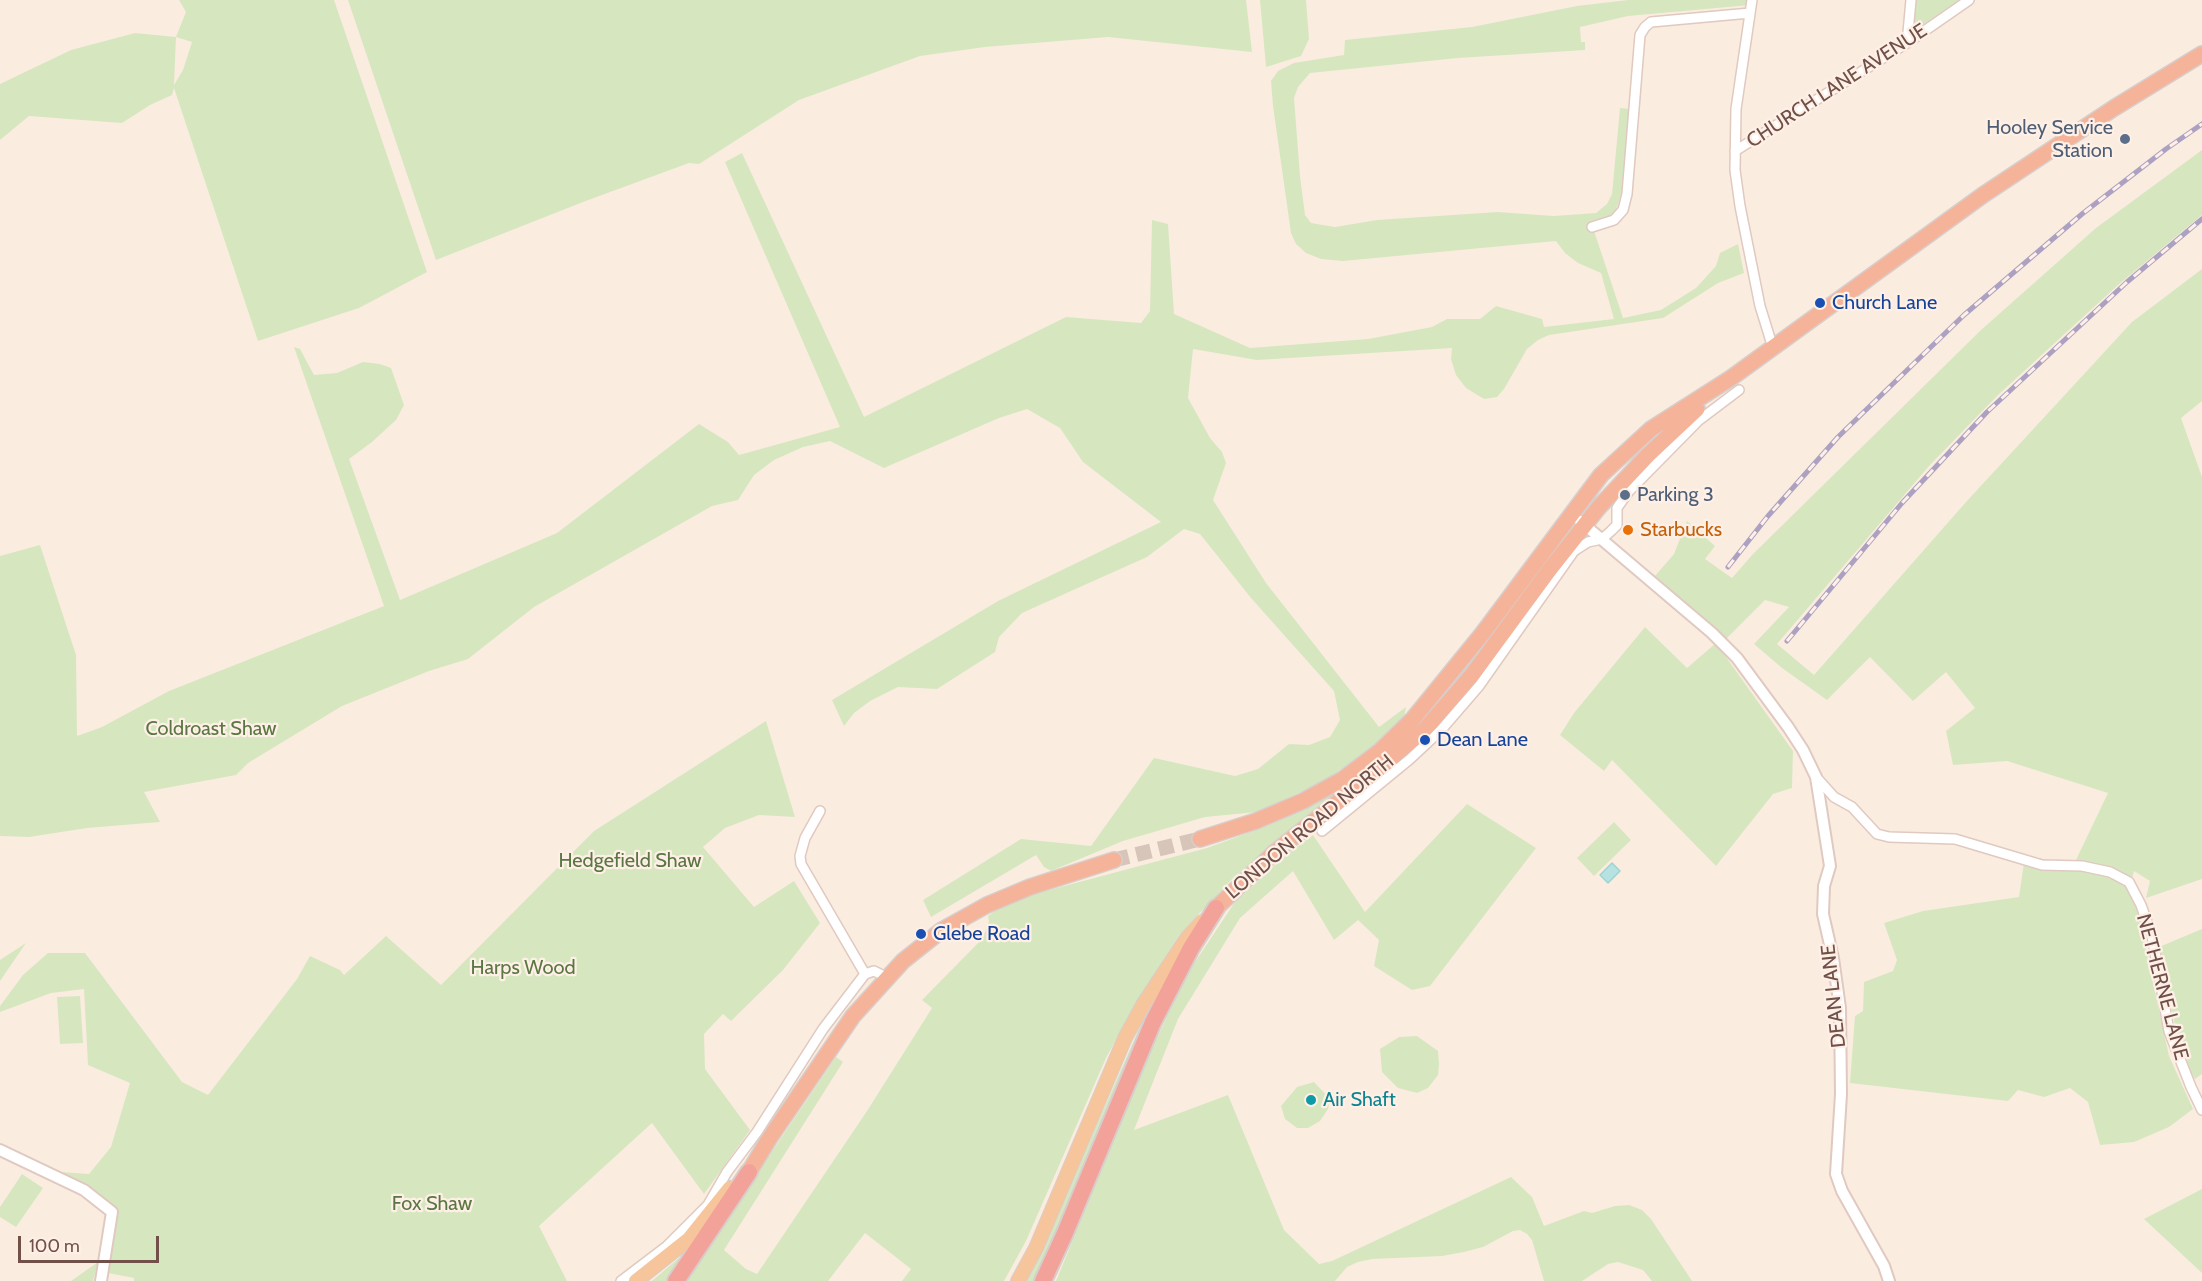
<!DOCTYPE html>
<style>
body{margin:0}
#map{position:relative;width:2202px;height:1281px;overflow:hidden;background:#fbece0;font-family:Cabin,sans-serif}
canvas{display:block}
.scale{position:absolute;left:18px;top:1236px;width:141px;height:27px;box-sizing:border-box;border:3px solid #705049;border-top:0;padding-left:8px;font-size:18px;line-height:21px;white-space:nowrap;color:#705049;-webkit-text-stroke:4px #fef0e6;paint-order:stroke}
</style>
<div id="map">
<canvas width="2202" height="1281"></canvas>
<div class="scale">100 m</div>
</div>
<script>
const g = document.querySelector('canvas').getContext('2d');
g.lineJoin = 'round';
function fillPath(path, color) {
  g.fillStyle = color;
  g.fill(path, 'evenodd');
}
function toPath(rows) {
  const path = new Path2D();
  for (const r of rows) {
    path.moveTo(r[0], r[1]);
    for (let i = 2; i < r.length; i += 2) path.lineTo(r[i], r[i + 1]);
  }
  return path;
}
function trace(path, color, width, dash) {
  g.strokeStyle = color;
  g.lineWidth = width;
  g.lineCap = dash ? 'butt' : 'round';
  g.setLineDash(dash || []);
  g.stroke(path);
}
function write(font, color, halo, rows, align = 'center') {
  g.font = font + ' Cabin,sans-serif';
  g.lineWidth = 4.5;
  g.setLineDash([]);
  g.textBaseline = 'middle';
  g.strokeStyle = halo;
  g.fillStyle = color;
  for (const [text, x, y, turn = 0] of rows) {
    g.save();
    g.translate(x, y);
    g.rotate((+turn || 0) * Math.PI / 180);
    g.textAlign = isNaN(turn) ? turn : align;
    if (halo) g.strokeText(text, 0, 0);
    g.fillText(text, 0, 0);
    g.restore();
  }
}
fillPath(toPath([
 [179,0,334,0,427,272,359,308,258,341,174,88,172,95,150,105,122,123,29,116,0,140,0,84,71,50,135,33,176,37,186,12],
 [176,37,192,42,183,70,174,85],
 [348,0,1246,0,1252,52,1108,37,985,47,920,56,799,100,699,164,689,163,583,202,436,260],
 [1260,0,1306,0,1309,39,1301,56,1266,67],
 [1628,0,1750,0,1750,5,1628,16,1580,27,1581,42,1585,42,1585,50,1458,58,1310,73,1298,87,1294,98,1300,176,1305,215,1311,223,1335,227,1377,220,1498,212,1554,216,1596,213,1607,204,1612,194,1620,108,1629,109,1622,191,1618,204,1615,212,1607,220,1592,225,1623,318,1661,310,1696,288,1716,266,1720,253,1738,244,1744,273,1718,283,1663,318,1549,335,1538,340,1527,349,1504,389,1497,397,1491,398,1484,399,1466,388,1456,375,1451,359,1452,348,1257,360,1193,349,1188,398,1210,438,1222,452,1226,463,1213,500,1266,583,1379,727,1406,707,1404,718,1366,753,1318,784,1257,812,1205,817,1123,841,1051,871,1044,867,1036,855,931,917,923,900,1021,839,1091,846,1154,758,1235,776,1258,769,1289,744,1309,745,1330,737,1340,720,1334,691,1251,598,1200,534,1184,529,1147,557,1022,613,999,637,995,652,937,689,898,687,870,701,854,713,844,726,832,700,998,601,1161,522,1083,462,1060,428,1027,409,999,418,884,468,830,441,803,447,774,460,754,475,738,500,712,506,534,607,468,659,429,671,342,706,248,763,236,775,144,792,160,822,87,828,29,837,0,836,0,556,40,545,76,655,77,736,102,727,169,691,384,606,294,347,300,349,314,375,337,373,363,362,380,364,391,368,404,405,396,420,372,442,349,459,400,600,557,533,699,424,728,442,739,455,840,427,725,162,742,153,864,417,1066,317,1141,323,1150,311,1152,220,1168,224,1174,314,1250,348,1368,339,1432,327,1447,319,1480,319,1496,306,1542,319,1544,327,1614,319,1601,273,1578,263,1565,253,1556,241,1343,261,1321,259,1306,253,1296,244,1291,233,1273,106,1271,81,1278,71,1294,63,1344,55,1345,40,1472,27,1577,6],
 [1915,0,1959,0,1914,31],
 [2202,150,2202,215,2118,285,1998,395,1929,466,1777,644,1814,675,1966,502,2132,322,2202,269,2202,401,2181,418,2202,477,2202,879,2146,898,2150,881,2134,871,2130,886,2141,908,2145,946,2169,1056,2193,1109,2169,1127,2134,1142,2100,1145,2088,1102,2070,1088,2044,1097,2018,1090,2008,1101,1850,1083,1855,1016,1863,1011,1864,982,1893,971,1897,960,1884,923,1923,911,2019,897,2025,856,2074,864,2108,793,2007,761,1953,765,1946,731,1975,708,1946,672,1913,701,1870,657,1827,700,1782,668,1754,644,1789,607,1765,600,1725,640,1655,576,1674,554,1687,521,1715,546,1705,559,1732,578,1753,554,1981,330,2096,228],
 [1645,627,1687,668,1716,643,1793,751,1792,788,1773,794,1716,866,1612,760,1604,771,1560,735,1574,713],
 [766,721,795,817,759,815,725,828,703,847,754,907,794,881,820,923,783,970,731,1021,723,1014,704,1034,705,1069,750,1130,704,1194,652,1123,539,1226,567,1281,134,1281,134,1278,108,1273,116,1210,93,1190,61,1172,89,1174,111,1147,130,1083,88,1065,84,989,51,993,0,1012,0,1006,23,975,48,953,85,953,182,1082,208,1095,297,979,310,956,340,970,344,975,386,936,441,985,594,831],
 [1352,781,1353,785,1315,811,1231,880,1179,935,1133,1008,1106,1058,1026,1241,1004,1281,902,1281,911,1269,865,1233,828,1281,684,1281,836,1057,843,1062,724,1250,746,1269,757,1274,867,1111,932,1008,922,1000,983,938,989,921,988,916,1008,901,1207,848,1267,826,1309,807],
 [1467,804,1536,848,1430,986,1412,990,1374,966,1379,940,1358,920,1334,940,1293,871,1240,918,1178,1019,1134,1130,1228,1095,1284,1230,1319,1264,1332,1261,1511,1177,1532,1197,1544,1226,1584,1211,1592,1213,1615,1206,1629,1205,1642,1210,1651,1219,1692,1281,1652,1281,1643,1270,1618,1262,1608,1264,1582,1281,1544,1281,1532,1240,1527,1234,1520,1230,1513,1231,1483,1247,1464,1252,1442,1256,1372,1259,1358,1262,1347,1267,1335,1281,1056,1281,1149,1055,1187,974,1235,902,1285,856,1313,835,1365,912],
 [1614,822,1631,840,1594,876,1577,858],
 [2202,929,2202,1074,2195,1079,2181,1054,2159,947],
 [26,943,0,981,0,960],
 [80,996,83,1043,60,1044,57,997],
 [1145,1022,1147,1023,1037,1277,1035,1281,1025,1281,1036,1263,1138,1031],
 [1417,1036,1438,1051,1439,1064,1438,1075,1428,1088,1417,1093,1398,1088,1382,1072,1380,1049,1399,1037],
 [1314,1082,1330,1099,1328,1109,1320,1121,1308,1128,1297,1128,1285,1119,1281,1106,1297,1087],
 [22,1174,43,1188,16,1227,0,1217,0,1207],
 [2202,1189,2202,1273,2144,1219],
 [693,1246,669,1281,651,1281,653,1280],
 [98,1262,93,1281,71,1281]
]), '#d6e7c0');
const water = toPath([
 [1612,863,1620,871,1608,883,1600,875,1612,863]
]);
fillPath(water, '#b6e3e2');
trace(water, '#9dd4d3', 1.5);
trace(toPath([
 [1114,860,1200,839]
]), '#d8c5ba', 15, [15, 8]);
const minor = toPath([
 [1752,0,1736,109,1735,170,1740,206,1760,306,1773,348],
 [1907,43,1911,0],
 [1735,151,1907,43,1969,0],
 [1592,227,1614,220,1623,210,1627,194,1640,35,1645,27,1651,22,1750,13],
 [1816,777,1834,797,1852,807,1877,834,1889,837,1955,839,2042,865,2082,866,2110,872,2129,882,2141,905,2152,936,2169,1031,2191,1087,2202,1110],
 [820,811,805,838,800,856,801,864,865,974],
 [1322,831,1410,759,1441,730,1479,686,1574,551,1588,542,1602,539,1611,531,1617,525,1617,508,1629,491,1698,421,1739,390],
 [621,1281,667,1246,708,1205,727,1172,757,1132,823,1029,865,974,874,971,886,977]
]);
const tertiary = toPath([
 [1580,521,1712,633,1737,658,1788,727,1803,750,1816,777,1830,866,1824,886,1823,914,1833,958,1840,1008,1841,1094,1836,1174,1842,1191,1884,1266,1889,1281],
 [0,1150,84,1190,112,1212,101,1281]
]);
const primary = toPath([
 [636,1281,689,1239,730,1188],
 [1018,1281,1036,1248,1125,1038,1143,1005,1187,938,1202,922]
]);
const trunk = toPath([
 [1200,839,1256,821,1303,801,1343,779,1380,751,1413,719,1483,633,1601,475,1651,429,1731,378,1983,195,2114,108,2202,54],
 [1216,908,1275,852,1369,777,1425,729,1472,675,1550,569,1599,507,1648,455,1697,409],
 [749,1172,769,1139,853,1016,903,961,942,930,987,905,1030,887,1114,860]
]);
const motorway = toPath([
 [676,1281,749,1172],
 [1043,1281,1065,1233,1153,1022,1191,948,1216,908]
]);
trace(minor, '#e0c9c0', 12);
trace(tertiary, '#e0c9c0', 14);
trace(primary, '#d7cecc', 16);
trace(trunk, '#d7cecc', 18);
trace(motorway, '#d7cecc', 20);
trace(minor, '#fff', 9);
trace(tertiary, '#fff', 10);
trace(primary, '#f7c59b', 14);
trace(trunk, '#f5b49a', 15);
trace(motorway, '#f3a29a', 16);
const rail = toPath([
 [1728,567,1768,516,1838,437,1964,315,2082,214,2166,149,2202,124],
 [1787,641,1902,503,1987,412,2127,282,2202,219]
]);
trace(rail, '#ada1c2', 5);
trace(rail, '#fef0e6', 3, [9]);
for (const [x, y, r, color] of [
 [2125,139,6,"#5c6f8a"],
 [1820,303,6,"#1a4fb4"],
 [1625,495,6,"#5c6f8a"],
 [1628,530,6,"#e8710a"],
 [1425,740,6,"#1a4fb4"],
 [921,934,6,"#1a4fb4"],
 [1311,1100,6,"#0f9aa8"]
]) {
  const dot = new Path2D();
  dot.arc(x, y, r, 0, 2 * Math.PI);
  g.fillStyle = color;
  g.fill(dot);
  trace(dot, '#fef0e6', 2);
}
write('20px', '#705049', '#fef0e6', [
 ["CHURCH LANE AVENUE",1837,86,-33],
 ["LONDON ROAD NORTH",1310,827,-40],
 ["NETHERNE LANE",2162,987,75],
 ["DEAN LANE",1834,996,-96]
]);
write('20px', '#4e5e75', '#fef0e6', [
 ["Hooley Service",2113,128],
 ["Station",2113,151],
 ["Parking 3",1637,495,"left"]
], 'right');
write('20px', '#164399', '#fef0e6', [
 ["Church Lane",1832,303],
 ["Dean Lane",1437,740],
 ["Glebe Road",933,934]
], 'left');
write('20px', '#c56008', '#fef0e6', [
 ["Starbucks",1640,530]
], 'left');
write('20px', '#5a7642', '#fef0e6', [
 ["Coldroast Shaw",211,729],
 ["Hedgefield Shaw",630,861],
 ["Harps Wood",523,968],
 ["Fox Shaw",432,1204]
]);
write('20px', '#0d838f', '#fef0e6', [
 ["Air Shaft",1323,1100]
], 'left');
</script>
